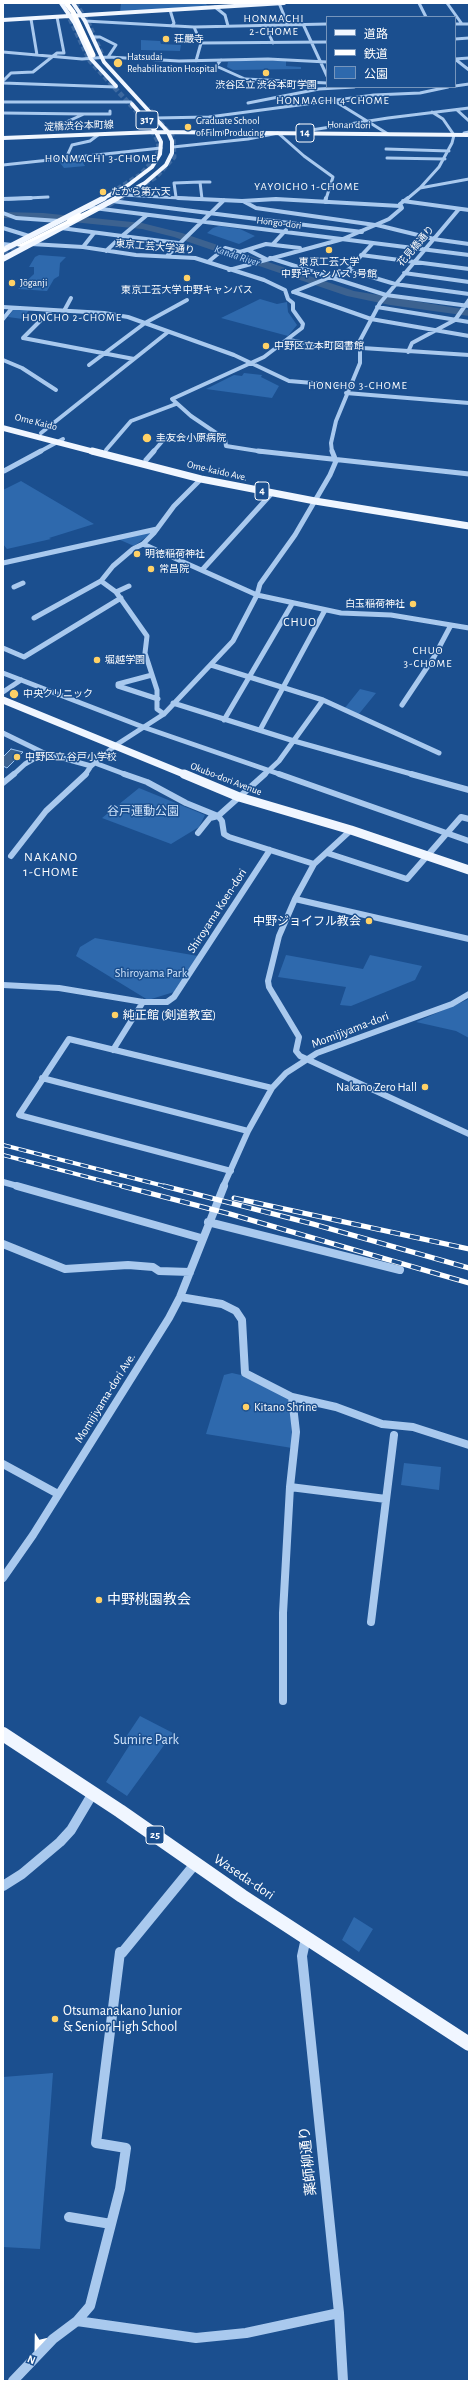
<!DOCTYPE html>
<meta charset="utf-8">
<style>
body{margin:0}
#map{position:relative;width:472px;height:2384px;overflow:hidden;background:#1b4f8f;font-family:"Alegreya Sans","Noto Sans JP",sans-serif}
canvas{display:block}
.frame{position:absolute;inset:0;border:4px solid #fff;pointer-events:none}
.legend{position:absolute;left:326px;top:16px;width:130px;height:72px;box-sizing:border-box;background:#1b4f8f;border:1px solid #7695bc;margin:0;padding:5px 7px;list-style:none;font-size:12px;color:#fff}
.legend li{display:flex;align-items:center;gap:8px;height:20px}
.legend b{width:20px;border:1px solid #7695bc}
.north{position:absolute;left:16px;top:2328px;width:40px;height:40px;-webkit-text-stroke:3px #1b4f8f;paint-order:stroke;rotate:202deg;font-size:11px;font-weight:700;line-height:16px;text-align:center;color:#fff}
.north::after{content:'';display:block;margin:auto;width:14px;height:18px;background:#fff;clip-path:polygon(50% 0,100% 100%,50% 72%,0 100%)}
</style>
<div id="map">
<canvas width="472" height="2384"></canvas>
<div class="frame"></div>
<ul class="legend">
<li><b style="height:5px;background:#f0f6ff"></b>道路</li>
<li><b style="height:5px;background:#fff"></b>鉄道</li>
<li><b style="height:11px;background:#2e69ad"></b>公園</li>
</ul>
<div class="north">N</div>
</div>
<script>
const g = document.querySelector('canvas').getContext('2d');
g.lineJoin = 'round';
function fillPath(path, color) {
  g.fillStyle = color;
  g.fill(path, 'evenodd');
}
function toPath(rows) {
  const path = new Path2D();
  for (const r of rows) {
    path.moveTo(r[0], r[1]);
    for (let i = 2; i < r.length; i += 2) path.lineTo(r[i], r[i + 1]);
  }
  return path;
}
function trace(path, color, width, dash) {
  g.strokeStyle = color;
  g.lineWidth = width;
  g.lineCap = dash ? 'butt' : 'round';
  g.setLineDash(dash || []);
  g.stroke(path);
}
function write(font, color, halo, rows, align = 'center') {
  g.font = font + ' "Alegreya Sans","Noto Sans JP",sans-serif';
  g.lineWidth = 3;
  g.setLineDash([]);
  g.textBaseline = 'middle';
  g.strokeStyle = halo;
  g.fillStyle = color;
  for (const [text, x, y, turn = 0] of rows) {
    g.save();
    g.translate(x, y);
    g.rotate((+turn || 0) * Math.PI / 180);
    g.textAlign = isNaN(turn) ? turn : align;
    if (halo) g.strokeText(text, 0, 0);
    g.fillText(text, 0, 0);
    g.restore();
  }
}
fillPath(toPath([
 [205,3,208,6,120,12,121,4],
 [141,40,160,41,161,44,181,45,180,51,141,50],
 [240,61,286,61,286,66,301,67,301,69,233,70,227,67,228,62],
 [69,157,72,162,82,161,85,166,64,168,57,159],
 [219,226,240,229,255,236,239,244,207,233,213,228],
 [39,255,66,257,60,263,59,276,54,279,47,291,18,289,34,274,34,267,29,267,35,257],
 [260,299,277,304,287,302,288,312,297,325,288,336,221,318],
 [14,309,29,310,27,313,35,315,30,320,8,317],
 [244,373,262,375,261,377,279,386,272,398,206,389,234,375,242,376],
 [21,481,94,524,49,538,51,539,7,549,3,544,3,490],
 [153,532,134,546,118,539],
 [360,689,376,693,358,715,344,709],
 [139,788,205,815,199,827,171,844,102,818],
 [95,938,112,941,198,956,174,992,148,1000,76,956,80,947],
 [286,955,363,969,370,955,422,966,415,980,351,1006,340,1005,346,987,278,977],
 [469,999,469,1038,456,1031,416,1022],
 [232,1373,254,1378,291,1398,292,1448,206,1434,224,1375],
 [404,1463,441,1467,439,1490,401,1485],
 [140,1716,173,1733,127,1796,106,1782,129,1746,122,1743],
 [354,1917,373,1929,359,1952,342,1940],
 [53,2073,40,2249,3,2247,3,2077]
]), '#2e69ad');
const water = toPath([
 [11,749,23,752,7,768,3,766,3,757,11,749]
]);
fillPath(water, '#3c6290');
trace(water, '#9cc4f0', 1);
fillPath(toPath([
 [3,212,43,213,142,223,182,233,354,291,469,310,469,316,390,305,347,296,174,237,142,229,43,219,3,218,3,212]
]), '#3c6290');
trace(toPath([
 [75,3,88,22,102,55],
 [70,19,90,61,138,113],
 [111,193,140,175,155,159,159,149,158,141,150,127],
 [119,199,156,177,174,157,173,137,148,108]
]), '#3d69a0', 5, [5, 2.5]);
trace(toPath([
 [108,205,120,198],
 [3,255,19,246]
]), '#3d69a0', 6, [6, 3.5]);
trace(toPath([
 [279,3,288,25],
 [419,3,426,17],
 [447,3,462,24],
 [215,7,225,15,228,26],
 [170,10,174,23,172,26],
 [31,19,37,55],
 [85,21,194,27,327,24],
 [303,24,327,76],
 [455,24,469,24],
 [265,25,273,43],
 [194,27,201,43,196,61],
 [93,37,100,37,116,45,108,57],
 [455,39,469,38],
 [201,43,327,42],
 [3,52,82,59,108,57,179,61,268,59,327,62],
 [455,59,469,70],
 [455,59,469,58],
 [221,60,216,66,245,79,327,83],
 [3,81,11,73,33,72,57,53,64,53,57,17],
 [3,83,116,87],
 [455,86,469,84],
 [333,100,388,134],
 [3,102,131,102],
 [248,103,319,89,354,87],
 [457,110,469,121],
 [3,113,84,114,64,123],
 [84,114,110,114,110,111],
 [155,118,209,117,374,95,420,93,448,87],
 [305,133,305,131,388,118,469,108],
 [465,135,464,133,469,132],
 [173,147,248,139,278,133,304,156,333,177,326,199],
 [386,149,449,151],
 [67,156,72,145,90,141,98,135],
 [387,158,445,159],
 [3,165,161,148],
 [200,182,210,182],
 [420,188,469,179],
 [123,195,198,199],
 [176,197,174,183,200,182,202,199],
 [8,199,48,197],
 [407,199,420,188,439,167,452,143,454,135,443,119,432,112]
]), '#a9c9ee', 3);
trace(toPath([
 [178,198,242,201,276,199,400,206],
 [3,199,31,198],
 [112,201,362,232],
 [243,201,256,208,375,225],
 [403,201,469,210],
 [325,202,326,198],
 [86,207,469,255],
 [3,213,16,218,59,221],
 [147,215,122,236,178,243],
 [377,225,434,239],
 [3,228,29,236],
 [61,228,122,236],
 [433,239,469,244],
 [3,244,12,245],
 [31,244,83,247,136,255,195,258,264,280,285,290,288,299,293,303,293,310,303,324,302,328,264,357,172,399,191,416,225,439,226,446,264,452],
 [273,244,286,230],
 [83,247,94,233],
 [248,250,266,259],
 [106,251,122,236],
 [361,255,469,269],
 [167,256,224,200],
 [270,258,386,295,469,306],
 [208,262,225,248,240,252,266,244,300,248],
 [229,270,343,239,389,219,402,208,400,204,408,198],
 [348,270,395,284,469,294],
 [404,273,469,282],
 [293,292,348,270,373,243],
 [294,292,371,319,469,336],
 [3,307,104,313,128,317,234,355,289,381,349,386],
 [377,307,469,322],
 [64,311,71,298],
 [3,319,12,308],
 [23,338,134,359],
 [23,338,51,310],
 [289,340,317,345,469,355],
 [356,348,380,303,459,209],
 [408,352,412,343,455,320,469,300],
 [3,360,22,368,56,390],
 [89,365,145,323,187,300],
 [346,393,469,403],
 [41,433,168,332],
 [106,450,131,421,176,404],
 [39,452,63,439],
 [153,452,166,437],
 [332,452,331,443,336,421,360,363,360,349]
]), '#a9c9ee', 4);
trace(toPath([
 [258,451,469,474],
 [146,460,154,451],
 [4,471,41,451],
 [143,544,257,595,341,613,391,615,469,628],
 [3,563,157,529],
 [203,569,272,493],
 [101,581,116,592,147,636,145,653,157,690,157,709,164,714],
 [14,587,23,583],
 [116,592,129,586],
 [34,618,101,581,113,566,133,549,143,544,154,533,174,506,201,479],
 [3,648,24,657,121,598],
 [211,665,323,700,439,753],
 [3,673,143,727,282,775],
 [152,675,118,684,118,686,158,699],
 [3,692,21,680],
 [173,703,294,741,415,775],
 [402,705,434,657,451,625],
 [224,720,292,604],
 [260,730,325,610],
 [3,733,44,753,91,766],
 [95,763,127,775],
 [13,775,25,764,44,753],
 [85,775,91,766,116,745,164,714,233,641,257,595,260,584,295,535,330,475,336,461,332,451],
 [264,775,279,761,323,700]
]), '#a9c9ee', 5);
trace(toPath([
 [124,774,147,782,186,803,218,816,222,821,224,834,229,837,314,864],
 [279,774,469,841],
 [411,774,469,790],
 [3,783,14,774],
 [351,830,314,864,295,899,279,936,268,981,269,987,299,1037,296,1051,300,1056,469,1134],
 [198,833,210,818,218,816,265,774],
 [327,853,407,879,461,817,469,819],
 [11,856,46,811,86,774],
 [295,899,469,939],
 [3,985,59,988,143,1002,167,1002,174,997,270,850],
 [113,1050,143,1002],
 [42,1078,248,1131],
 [231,1171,19,1115,69,1039,272,1088],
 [3,1182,21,1187],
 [223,1187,248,1131,272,1088,286,1073,317,1053,452,1004,469,994]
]), '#a9c9ee', 6);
trace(toPath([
 [17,1186,201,1238],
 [208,1222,400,1270],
 [3,1244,65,1269,128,1265,153,1267,159,1271,190,1272],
 [180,1297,222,1304,236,1311,242,1320,245,1373,292,1397,336,1407,382,1424,413,1427,469,1445],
 [3,1464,58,1494],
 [290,1487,386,1499],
 [3,1578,33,1535,169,1318,180,1297,224,1186],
 [371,1622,394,1435],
 [283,1701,283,1613,290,1487,296,1432,292,1397]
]), '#a9c9ee', 8);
trace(toPath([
 [3,1886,22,1874,60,1842,71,1830,93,1793],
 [306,1938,302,1956,339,2313,343,2381],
 [69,2217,111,2224],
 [77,2321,196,2338,246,2333,339,2313],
 [13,2381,53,2339,77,2321,90,2306,120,2189,126,2148,96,2143,120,1952,122,1953,195,1864]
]), '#a9c9ee', 10);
trace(toPath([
 [61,3,74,22,91,59,116,86],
 [73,3,85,21,104,62,168,132,172,141,172,153,166,165,145,183,116,199],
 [3,20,284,3],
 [3,138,156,132,469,135],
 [102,199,127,186,152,167,160,154,161,142,156,132,132,104]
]), '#f0f6ff', 4);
trace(toPath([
 [3,250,104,198],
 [3,259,117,198],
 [3,428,95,452]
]), '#f0f6ff', 5.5);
trace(toPath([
 [92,451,201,479,315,501,469,526],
 [3,700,186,775]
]), '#f0f6ff', 7);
trace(toPath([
 [184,774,239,797,351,830,469,870]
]), '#f0f6ff', 9);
trace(toPath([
 [3,1734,120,1811,242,1896,469,2044]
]), '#f0f6ff', 14);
fillPath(toPath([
 [96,207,101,208,81,217,76,216,96,207],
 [70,219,72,222,21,247,16,246,70,219],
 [3,247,7,249,5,251,3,252,3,247]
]), '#fff');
const railFar1 = toPath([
 [3,1145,168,1187],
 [3,1155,126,1187]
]);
const rail = toPath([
 [122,1186,230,1214,469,1283],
 [164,1186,313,1224,469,1268],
 [234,1198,469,1249]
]);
trace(railFar1, '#fff', 4);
trace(rail, '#fff', 5);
trace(railFar1, '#1b4f8f', 2.5, [8]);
trace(rail, '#1b4f8f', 3.5, [10]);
trace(toPath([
 [66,3,73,12,93,55]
]), '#fff', 5);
trace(toPath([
 [70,221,79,216]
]), '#fff', 6);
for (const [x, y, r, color] of [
 [166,39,4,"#ffd166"],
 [118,63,5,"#ffd166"],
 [266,73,4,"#ffd166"],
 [188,127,4,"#ffd166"],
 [103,192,4,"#ffd166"],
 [329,250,4,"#ffd166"],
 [187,278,4,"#ffd166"],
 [12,283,4,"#ffd166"],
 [266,346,4,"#ffd166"],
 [147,438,5,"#ffd166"],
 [137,554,4,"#ffd166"],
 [151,569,4,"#ffd166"],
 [413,604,4,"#ffd166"],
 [97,660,4,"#ffd166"],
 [14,694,5,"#ffd166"],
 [17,757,4,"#ffd166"],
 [369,921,4,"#ffd166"],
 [115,1015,4,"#ffd166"],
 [425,1087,4,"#ffd166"],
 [246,1407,4,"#ffd166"],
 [99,1600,4,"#ffd166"],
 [55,2019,4,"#ffd166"]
]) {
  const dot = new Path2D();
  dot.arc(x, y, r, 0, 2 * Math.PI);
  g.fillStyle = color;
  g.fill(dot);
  trace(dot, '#1b4f8f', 1.5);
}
write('10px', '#fff', '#1b4f8f', [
 ["荘嚴寺",174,39],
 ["Hatsudai",127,57],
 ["Rehabilitation Hospital",127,69],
 ["渋谷区立 渋谷本町学園",266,85,"center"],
 ["Graduate School",196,121],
 ["of Film Producing",196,133],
 ["たから第六天",111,192],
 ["東京工芸大学",329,262,"center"],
 ["中野キャンパス 3号館",329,274,"center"],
 ["Jōganji",20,283],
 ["東京工芸大学 中野キャンパス",187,290,"center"],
 ["中野区立本町図書館",274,346],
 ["圭友会小原病院",156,438],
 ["明徳稲荷神社",145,554],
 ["常昌院",159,569],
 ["白玉稲荷神社",405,604,"right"],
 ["堀越学園",105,660],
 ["中央クリニック",23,694],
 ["中野区立 谷戸小学校",25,757]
], 'left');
write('10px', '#fff', '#1b4f8f', [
 ["Honan dori",349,125,1],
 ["淀橋渋谷本町線",79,126,-2],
 ["Hongo-dori",279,223,7],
 ["花見橋通り",416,246,-49],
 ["東京工芸大学通り",155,247,5],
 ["Ome Kaido",36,422,14],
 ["Ome-kaido Ave.",217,471,13],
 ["Okubo-dori Avenue",226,779,21]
]);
g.letterSpacing = '1px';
write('11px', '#fff', '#1b4f8f', [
 ["HONMACHI",274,19],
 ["2-CHOME",274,32],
 ["HONMACHI 4-CHOME",333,101],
 ["HONMACHI 3-CHOME",101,159],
 ["YAYOICHO 1-CHOME",307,187],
 ["HONCHO 2-CHOME",72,318],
 ["HONCHO 3-CHOME",358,386],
 ["CHUO",428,651],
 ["3-CHOME",428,664]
]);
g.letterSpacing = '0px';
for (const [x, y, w] of [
 [147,120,22],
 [305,133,18],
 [262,491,14],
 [155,1835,18]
]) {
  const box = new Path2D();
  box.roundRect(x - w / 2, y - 9, w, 18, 3);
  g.fillStyle = '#1b4f8f';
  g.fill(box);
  trace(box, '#fff', 1);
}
write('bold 11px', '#fff', null, [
 ["317",147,120],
 ["14",305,133],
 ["4",262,491],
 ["25",155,1835]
]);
write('italic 11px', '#b5d3f5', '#1b4f8f', [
 ["Kanda River",237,256,18]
]);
g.letterSpacing = '1px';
write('12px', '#fff', '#1b4f8f', [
 ["CHUO",300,622]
]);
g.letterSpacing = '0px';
write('12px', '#cfe3fa', '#1b4f8f', [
 ["谷戸運動公園",143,811],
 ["Shiroyama Park",151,973]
]);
write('12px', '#fff', '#1b4f8f', [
 ["Shiroyama Koen-dori",217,911,-57],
 ["Momijiyama-dori",350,1030,-21],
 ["Momijiyama-dori Ave.",105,1398,-58]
]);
write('12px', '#fff', '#1b4f8f', [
 ["中野ジョイフル教会",361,921],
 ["純正館 (剣道教室)",123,1015,"left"],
 ["Nakano Zero Hall",417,1087],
 ["Kitano Shrine",254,1407,"left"]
], 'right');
g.letterSpacing = '1px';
write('13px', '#fff', '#1b4f8f', [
 ["NAKANO",51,857],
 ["1-CHOME",51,872]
]);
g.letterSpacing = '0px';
write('14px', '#fff', '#1b4f8f', [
 ["中野桃園教会",107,1600],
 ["Otsumanakano Junior",63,2011],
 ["& Senior High School",63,2027]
], 'left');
write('14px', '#cfe3fa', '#1b4f8f', [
 ["Sumire Park",146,1740]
]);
write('14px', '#fff', '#1b4f8f', [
 ["Waseda-dori",244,1877,34],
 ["薬師柳通り",308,2161,-96]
]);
</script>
